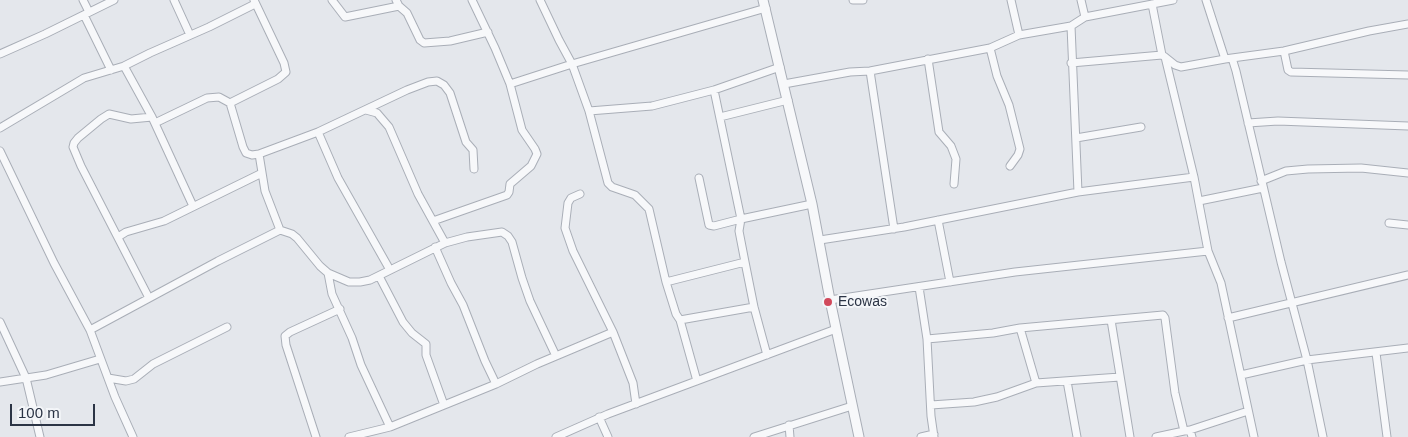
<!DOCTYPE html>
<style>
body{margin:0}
#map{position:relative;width:1408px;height:437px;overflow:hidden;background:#e4e7ec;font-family:Arial,sans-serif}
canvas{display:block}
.scale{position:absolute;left:10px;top:404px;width:85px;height:22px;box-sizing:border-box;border:2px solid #2b3445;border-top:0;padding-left:6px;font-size:15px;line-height:18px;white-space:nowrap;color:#2b3445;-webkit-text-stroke:4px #f4f6f9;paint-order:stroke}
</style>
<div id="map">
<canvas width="1408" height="437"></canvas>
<div class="scale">100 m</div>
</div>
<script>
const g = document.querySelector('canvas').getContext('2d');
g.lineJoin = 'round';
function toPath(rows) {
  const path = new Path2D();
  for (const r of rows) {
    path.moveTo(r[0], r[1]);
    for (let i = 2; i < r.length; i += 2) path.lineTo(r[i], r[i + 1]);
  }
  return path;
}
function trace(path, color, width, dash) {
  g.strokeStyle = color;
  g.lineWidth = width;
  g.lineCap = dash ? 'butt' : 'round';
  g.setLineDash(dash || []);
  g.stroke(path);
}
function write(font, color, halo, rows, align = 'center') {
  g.font = font + ' Arial,sans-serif';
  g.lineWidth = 4;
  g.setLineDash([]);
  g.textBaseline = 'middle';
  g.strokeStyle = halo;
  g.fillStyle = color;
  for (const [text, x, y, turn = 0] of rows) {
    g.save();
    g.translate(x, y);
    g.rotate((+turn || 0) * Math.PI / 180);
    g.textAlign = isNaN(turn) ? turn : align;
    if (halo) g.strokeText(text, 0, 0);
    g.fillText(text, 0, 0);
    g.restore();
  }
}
const minor = toPath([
 [83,0,89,12],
 [174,0,190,35],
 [254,0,284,63,286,72,278,79,230,103,243,147,246,153,252,155,259,154,318,132,407,90,428,82,437,81,444,85,450,93,466,142,473,150,474,169],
 [332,0,345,17,399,6],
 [396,0,399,6,407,13,420,40,424,43,450,41,488,32],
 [540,0,559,40,572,64,589,111,608,183,612,187,635,195,649,209,666,282,676,314,680,320,697,381],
 [853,0,863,0],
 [1011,0,1019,35],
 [1081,0,1085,17],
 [1206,0,1225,59,1232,58,1236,71,1281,262,1307,360,1323,437],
 [1152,4,1162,55,1165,57,1173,90,1194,177,1208,251,1221,283,1254,437],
 [84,15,111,70],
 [1071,26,1078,192],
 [990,48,997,76,1009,105,1020,149,1018,155,1010,166],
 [1284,51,1288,70,1291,72,1408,75],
 [0,54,45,34,114,0],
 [1165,57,1175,65,1181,67,1225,59],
 [1232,58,1284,51,1369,31,1408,24],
 [928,59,939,132,951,146,956,159,954,184],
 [1071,63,1162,55],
 [124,66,152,117,193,206],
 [870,71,894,229],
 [510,84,572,64,766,8],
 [784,84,850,72,870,71,990,48,1019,35,1071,26,1085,17,1173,0],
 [366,110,377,113,389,127,418,194,445,243],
 [589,111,652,106,714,90,780,67],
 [720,117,788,100],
 [155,123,207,98,219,97,230,103],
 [1248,123,1278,121,1408,126],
 [0,128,84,78,124,66,150,53,209,27,255,4],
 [318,132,338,178,390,270],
 [1076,138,1141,127],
 [0,151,54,263,90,330,115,397,133,437],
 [259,154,265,191,280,230],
 [699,178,709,225,714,226,741,219,714,90],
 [1261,181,1286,171,1308,169,1361,168,1408,173],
 [580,194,571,198,568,203,565,228,573,251,613,332,633,383,636,404],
 [1199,201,1263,188],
 [938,220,950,282],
 [433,221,507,195,509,192,510,184,531,166,537,154,535,149,522,130,510,84,495,48,472,0],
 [1389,223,1408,225],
 [118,237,126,232,164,221,262,173],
 [820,240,904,227,1078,192,1194,177],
 [435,247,451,283,463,305,485,361,496,384],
 [328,273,332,294,352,338,361,365,390,427],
 [379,276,403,322,412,333,426,344,426,355,444,405],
 [666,282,745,262],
 [919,287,927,339,931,416,934,437],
 [149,298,81,166,73,147,74,143,78,138,101,119,109,114,131,119,152,117],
 [830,300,1015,272,1208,251],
 [1228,318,1408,275],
 [680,320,754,307],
 [1111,320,1130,437],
 [0,322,26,378,40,437],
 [1020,328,1036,383],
 [90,330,218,261,280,230,292,234,297,238,320,266,328,273,349,282,360,282,370,280,445,243,467,237,502,232,508,236,512,242,522,278,530,301,556,356],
 [927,339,993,333,1020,328,1163,315,1165,318,1175,393,1184,431,1190,430,1192,437],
 [1376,353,1387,437],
 [767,355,754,307,745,262,739,231,741,219,812,204],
 [1241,375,1307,360,1408,348],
 [108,378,126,381,134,379,153,364,227,327],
 [1067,381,1077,437],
 [0,382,46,375,100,359],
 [931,405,974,402,997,397,1036,383,1120,377],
 [599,417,608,437],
 [789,425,790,437],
 [1190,430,1248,411],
 [316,437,286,345,285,336,290,332,340,309],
 [349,437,390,427,496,384,537,364,613,332],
 [556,437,608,414,836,329],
 [754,437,852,406],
 [921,437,934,434],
 [1156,437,1184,431]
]);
const tertiary = toPath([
 [763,0,812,204,830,300,859,437]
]);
trace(minor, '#a9aeb7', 9);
trace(tertiary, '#a9aeb7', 11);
trace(minor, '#f7f8fa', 7);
trace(tertiary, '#f7f8fa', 9);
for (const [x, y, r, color] of [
 [828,302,5,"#d1495b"]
]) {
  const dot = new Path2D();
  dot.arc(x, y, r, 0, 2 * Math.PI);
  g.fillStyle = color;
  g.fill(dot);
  trace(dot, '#f4f6f9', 2);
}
write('14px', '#2b3445', '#f4f6f9', [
 ["Ecowas",838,302]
], 'left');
</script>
